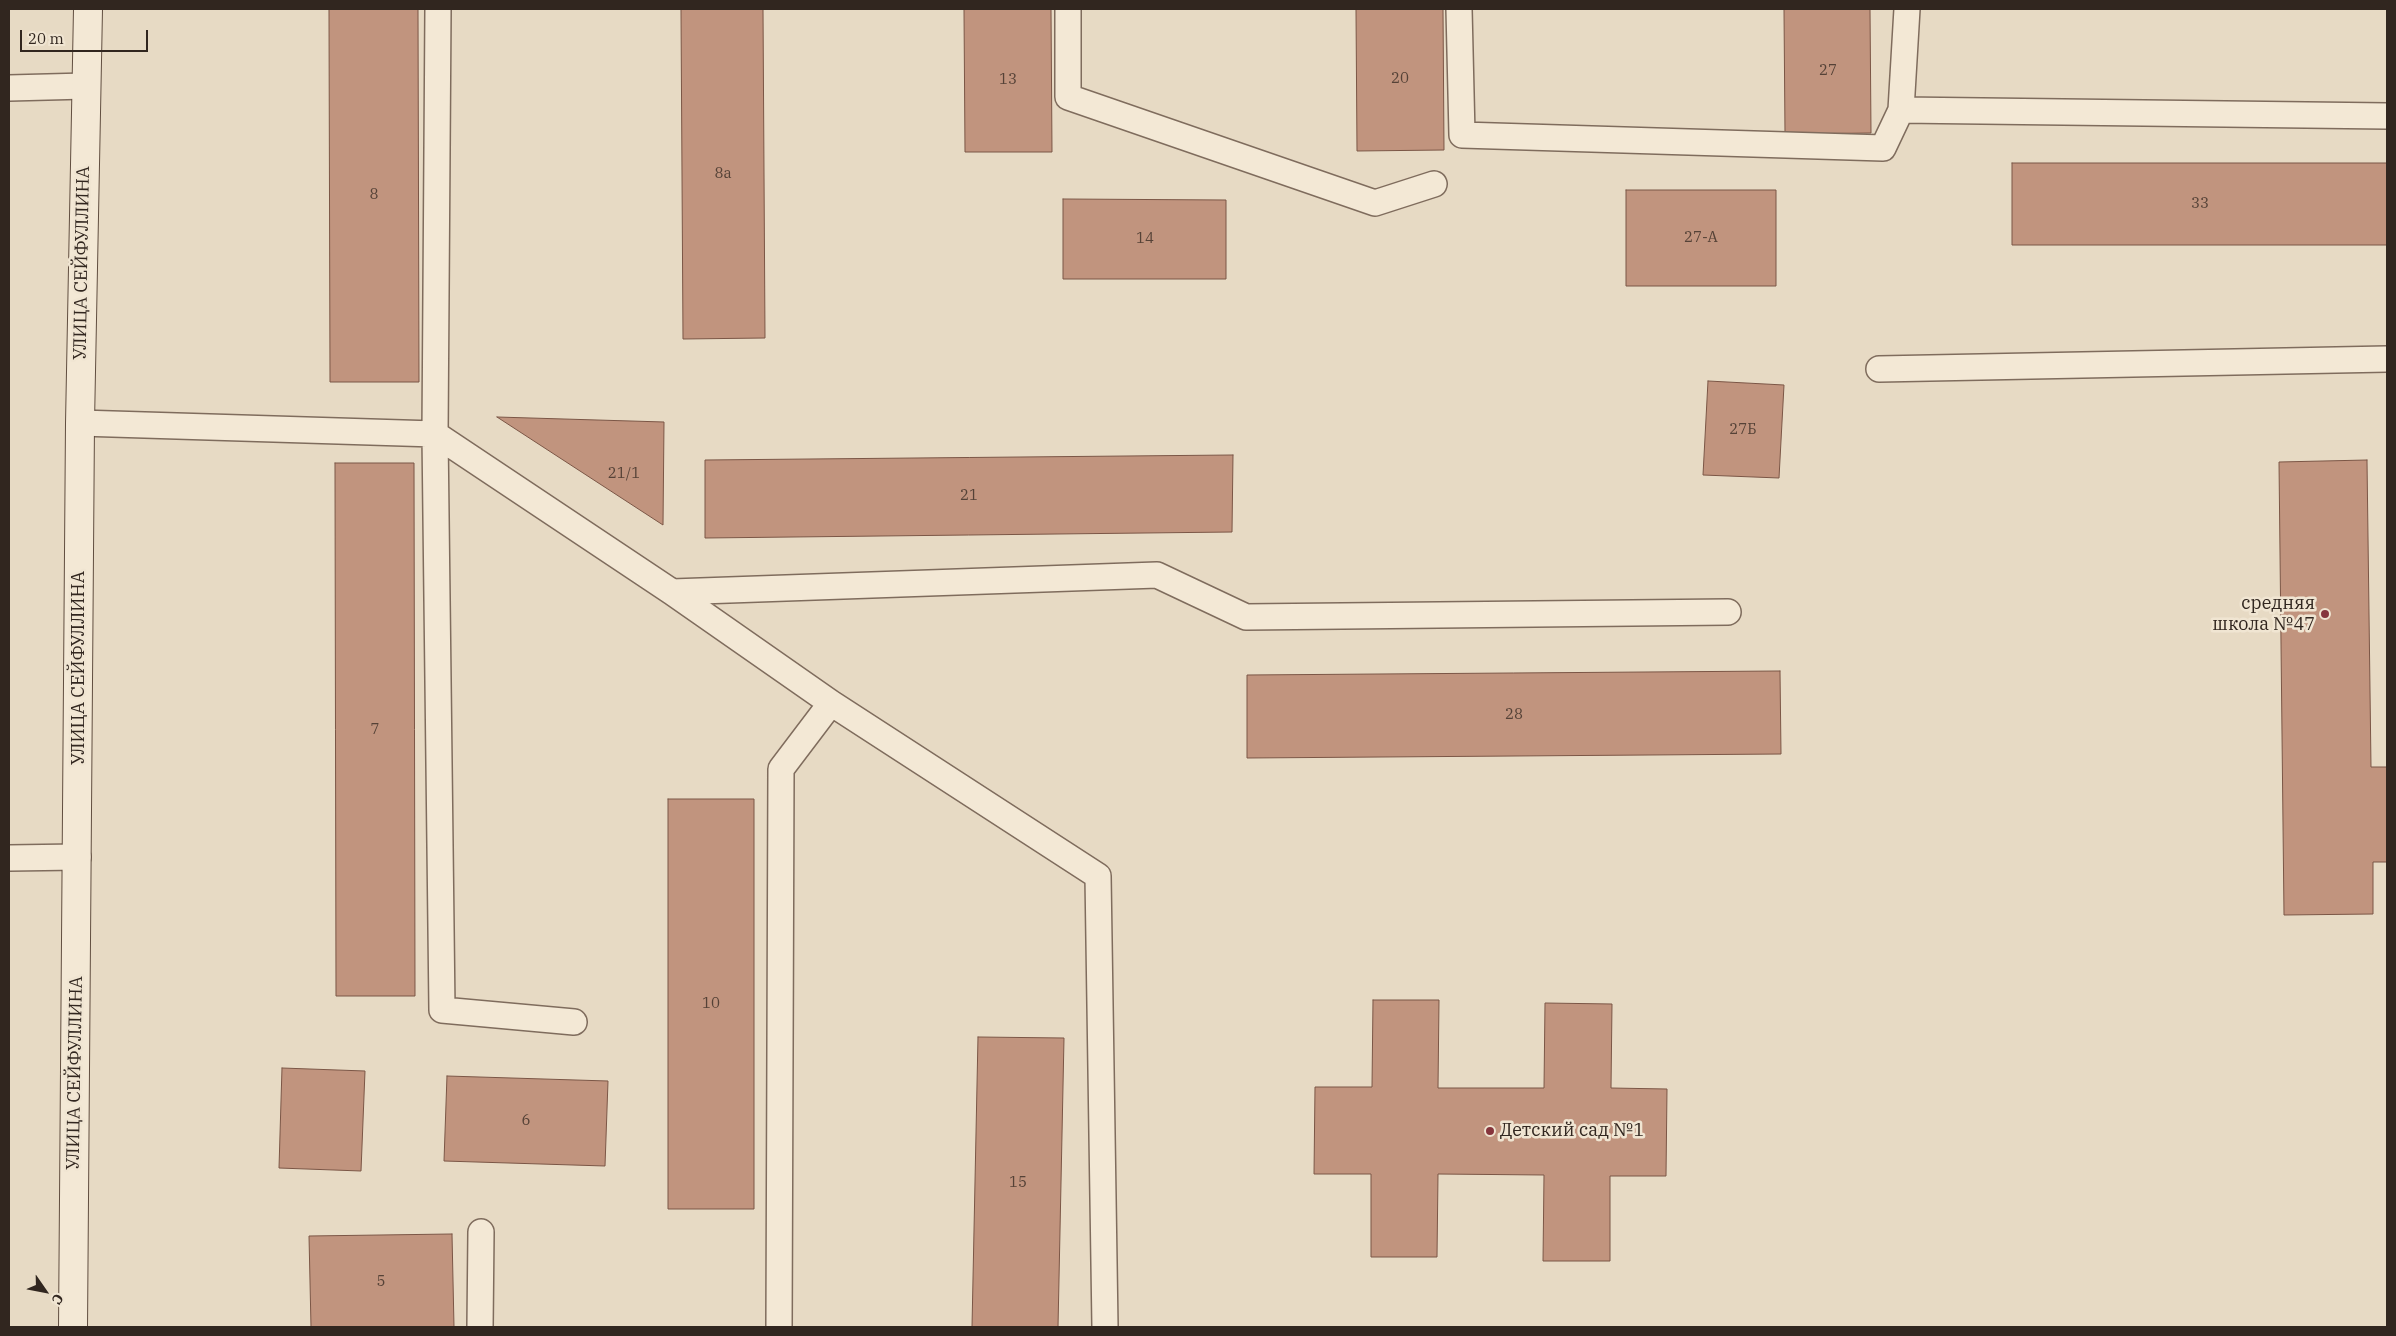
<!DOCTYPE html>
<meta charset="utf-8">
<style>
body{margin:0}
#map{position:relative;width:2396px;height:1336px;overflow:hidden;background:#e7dac4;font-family:"IBM Plex Serif",serif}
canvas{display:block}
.frame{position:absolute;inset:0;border:10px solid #31261f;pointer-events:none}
.north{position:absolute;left:20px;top:1266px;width:50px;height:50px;-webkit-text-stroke:4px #f0e5d2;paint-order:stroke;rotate:123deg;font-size:14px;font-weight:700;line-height:20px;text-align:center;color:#31261f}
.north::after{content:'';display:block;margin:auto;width:18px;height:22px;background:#31261f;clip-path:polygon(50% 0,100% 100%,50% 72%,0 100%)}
.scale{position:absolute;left:20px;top:30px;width:128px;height:22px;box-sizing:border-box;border:2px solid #31261f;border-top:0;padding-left:6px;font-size:15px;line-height:18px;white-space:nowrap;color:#31261f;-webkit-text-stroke:4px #f0e5d2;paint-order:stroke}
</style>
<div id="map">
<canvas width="2396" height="1336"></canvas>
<div class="frame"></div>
<div class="north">С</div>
<div class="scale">20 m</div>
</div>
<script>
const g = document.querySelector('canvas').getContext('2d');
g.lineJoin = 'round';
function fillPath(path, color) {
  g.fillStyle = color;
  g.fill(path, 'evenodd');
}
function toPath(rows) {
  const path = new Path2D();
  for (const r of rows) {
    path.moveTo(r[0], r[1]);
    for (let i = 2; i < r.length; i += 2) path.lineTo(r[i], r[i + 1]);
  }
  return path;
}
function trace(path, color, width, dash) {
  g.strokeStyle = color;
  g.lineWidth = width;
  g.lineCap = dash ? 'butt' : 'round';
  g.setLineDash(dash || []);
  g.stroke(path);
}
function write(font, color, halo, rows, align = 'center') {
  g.font = font + ' "IBM Plex Serif",serif';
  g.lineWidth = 5;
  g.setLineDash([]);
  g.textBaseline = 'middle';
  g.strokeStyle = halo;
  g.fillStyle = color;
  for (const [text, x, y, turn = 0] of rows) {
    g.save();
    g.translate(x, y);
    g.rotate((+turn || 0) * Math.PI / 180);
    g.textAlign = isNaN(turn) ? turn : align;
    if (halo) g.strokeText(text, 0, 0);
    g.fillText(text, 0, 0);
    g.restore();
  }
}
const building = toPath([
 [329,9,418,9,419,382,330,382,329,9],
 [681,9,763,9,765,338,683,339,681,9],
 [964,9,1051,9,1052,152,965,152,964,9],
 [1356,9,1443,9,1444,150,1357,151,1356,9],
 [1784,9,1870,9,1871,133,1785,134,1784,9],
 [2012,163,2387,163,2387,245,2012,245,2012,163],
 [1626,190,1776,190,1776,286,1626,286,1626,190],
 [1063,199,1226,200,1226,279,1063,279,1063,199],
 [1708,381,1784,385,1779,478,1703,475,1708,381],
 [497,417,664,422,663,525,497,417],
 [1233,455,1232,532,705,538,705,460,1233,455],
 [2367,460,2371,767,2387,767,2387,862,2373,862,2373,914,2284,915,2279,462,2367,460],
 [335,463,414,463,415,996,336,996,335,463],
 [1780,671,1781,754,1247,758,1247,675,1780,671],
 [668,799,754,799,754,1209,668,1209,668,799],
 [1373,1000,1439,1000,1438,1088,1544,1088,1545,1003,1612,1004,1611,1088,1667,1089,1666,1176,1610,1176,1610,1261,1543,1261,1544,1175,1438,1174,1437,1257,1371,1257,1371,1174,1314,1174,1315,1087,1372,1087,1373,1000],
 [978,1037,1064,1038,1058,1327,972,1327,978,1037],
 [282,1068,365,1071,361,1171,279,1168,282,1068],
 [447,1076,608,1081,605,1166,444,1161,447,1076],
 [452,1234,454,1327,311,1327,309,1236,452,1234]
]);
fillPath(building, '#c1947e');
trace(building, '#7b5646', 1);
const lane = toPath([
 [438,9,435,434,442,1010,574,1022],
 [1068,9,1068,97,1375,203,1434,184],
 [1459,9,1462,135,1883,148,1901,110,1907,9],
 [9,88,86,86],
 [1901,110,2387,116],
 [1879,369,2387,359],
 [80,423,435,434,672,592,831,703,1098,876,1105,1327],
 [672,592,1157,575,1246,617,1728,612],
 [9,858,78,857],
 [480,1327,481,1232],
 [779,1327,781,769,831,703]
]);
const secondary = toPath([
 [73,1327,80,423,88,9]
]);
trace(lane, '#7f6c5d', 28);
trace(secondary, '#614e40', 30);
trace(lane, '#f3e8d5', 25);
trace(secondary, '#f3e8d5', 28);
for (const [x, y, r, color] of [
 [2325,614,5,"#86353c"],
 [1490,1131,5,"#86353c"]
]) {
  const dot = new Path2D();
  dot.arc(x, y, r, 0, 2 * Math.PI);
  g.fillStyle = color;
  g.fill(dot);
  trace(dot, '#f0e5d2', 2);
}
write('15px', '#554237', null, [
 ["27",1828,71],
 ["20",1400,79],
 ["13",1008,80],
 ["8а",723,174],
 ["8",374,195],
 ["33",2200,204],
 ["27-А",1701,238],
 ["14",1145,239],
 ["27Б",1743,430],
 ["21/1",624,474],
 ["21",969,496],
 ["28",1514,715],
 ["7",375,730],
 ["10",711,1004],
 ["6",526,1121],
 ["15",1018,1183],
 ["5",381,1282]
]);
write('18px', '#31261f', '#f0e5d2', [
 ["УЛИЦА СЕЙФУЛЛИНА",82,263,-89],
 ["УЛИЦА СЕЙФУЛЛИНА",79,668,-90],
 ["УЛИЦА СЕЙФУЛЛИНА",75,1073,-89]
]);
write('18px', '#31261f', '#f0e5d2', [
 ["средняя",2315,604],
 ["школа №47",2315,625],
 ["Детский сад №1",1500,1131,"left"]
], 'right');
</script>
